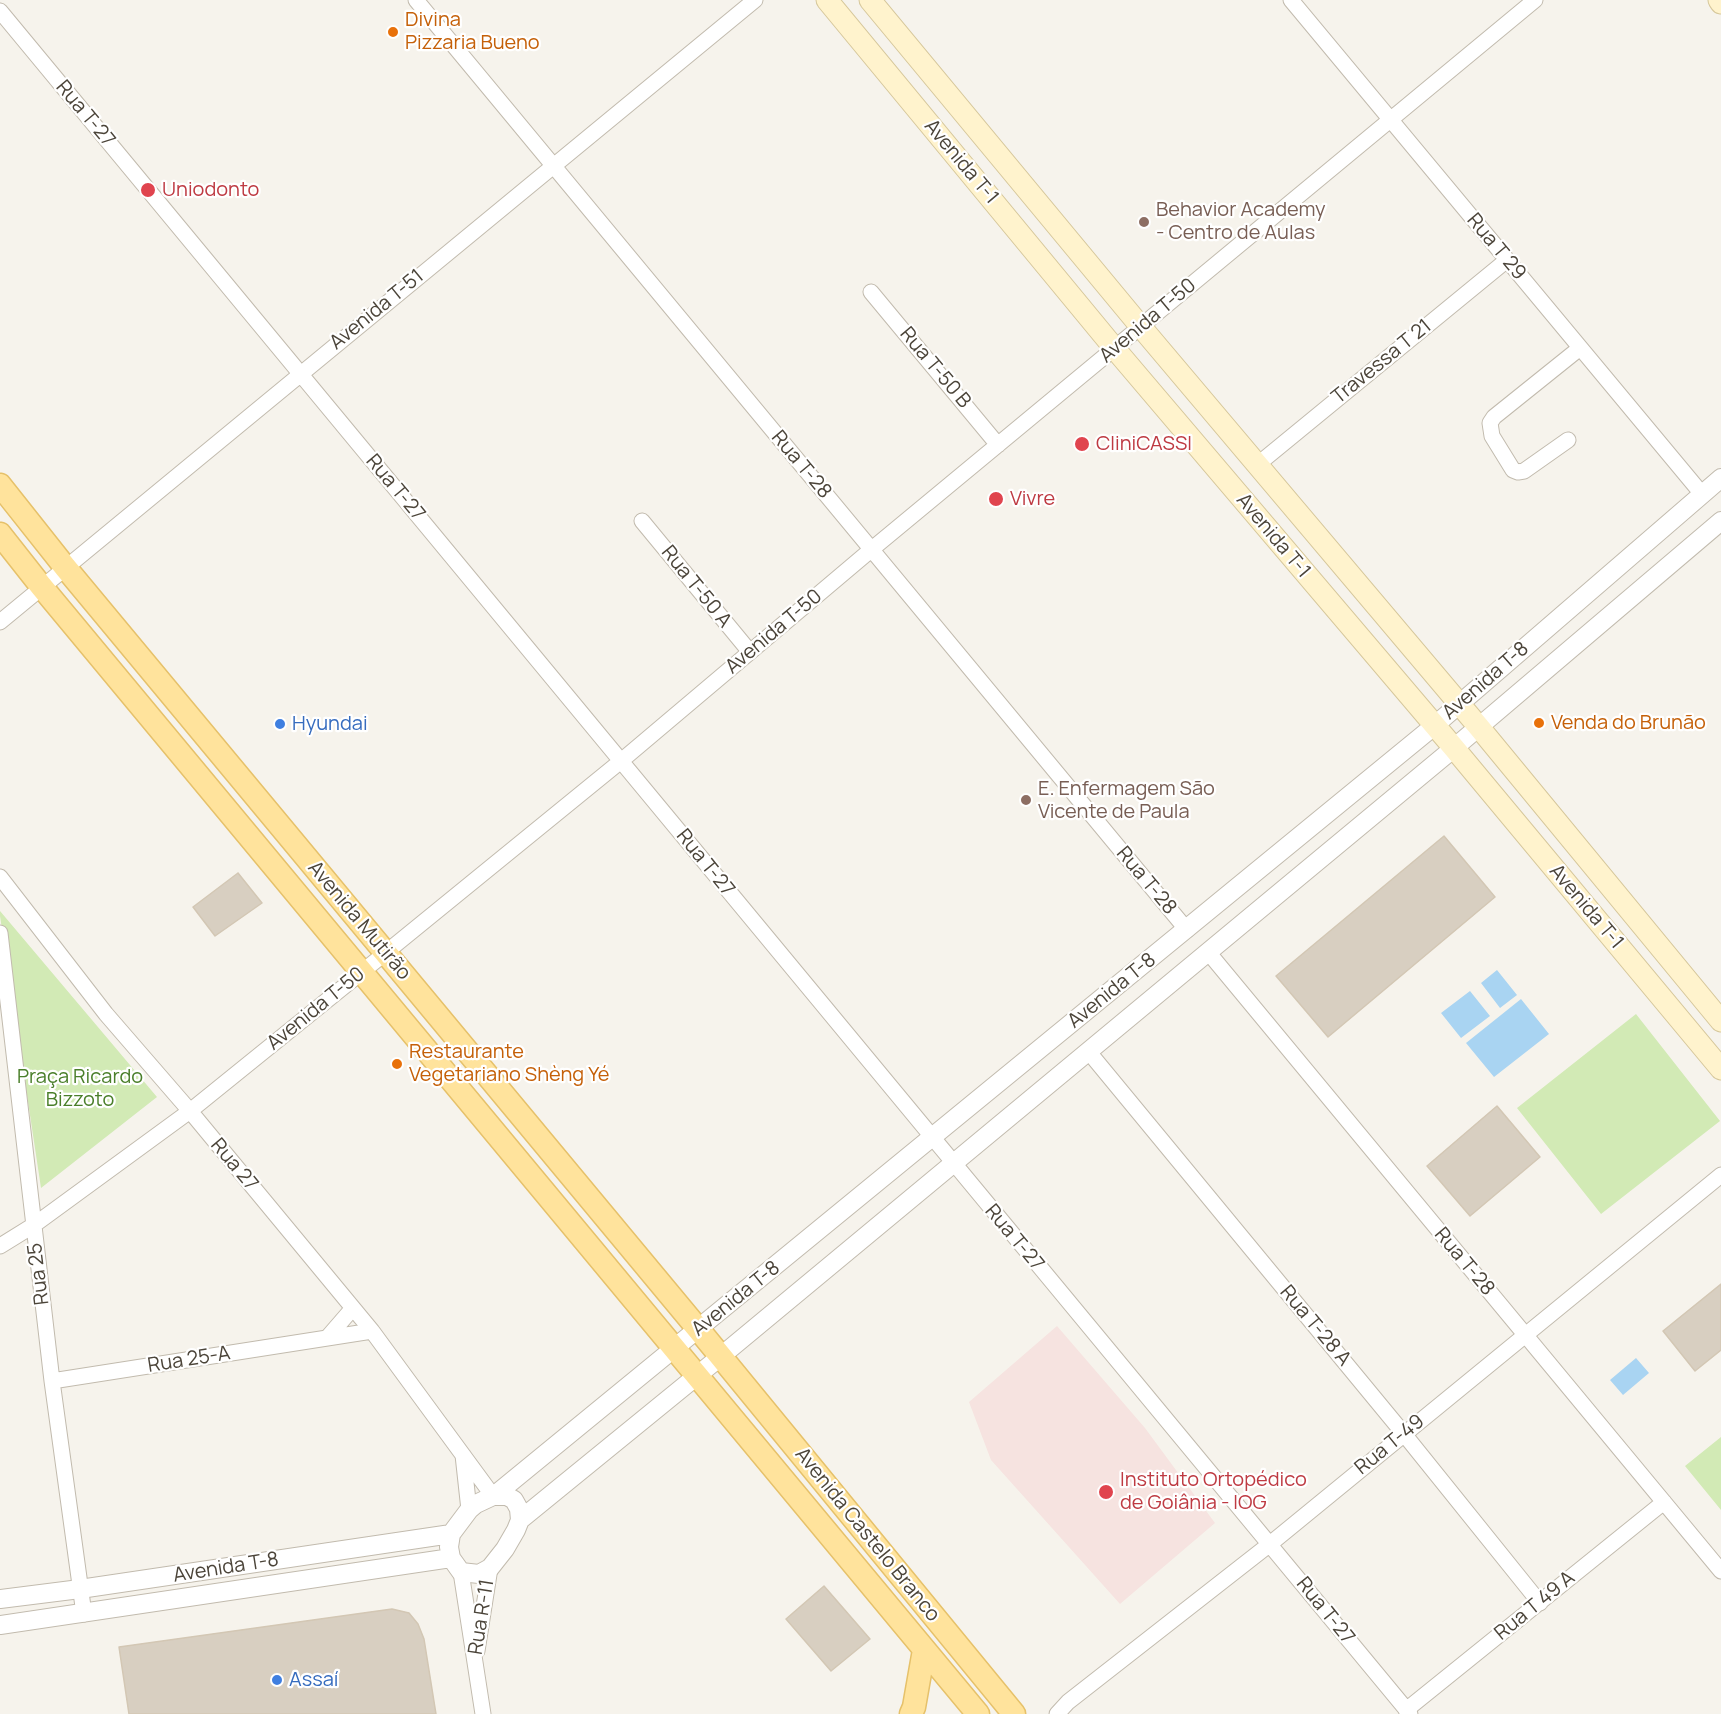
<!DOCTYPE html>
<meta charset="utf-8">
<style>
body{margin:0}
canvas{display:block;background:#f6f3ec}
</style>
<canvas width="1721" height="1714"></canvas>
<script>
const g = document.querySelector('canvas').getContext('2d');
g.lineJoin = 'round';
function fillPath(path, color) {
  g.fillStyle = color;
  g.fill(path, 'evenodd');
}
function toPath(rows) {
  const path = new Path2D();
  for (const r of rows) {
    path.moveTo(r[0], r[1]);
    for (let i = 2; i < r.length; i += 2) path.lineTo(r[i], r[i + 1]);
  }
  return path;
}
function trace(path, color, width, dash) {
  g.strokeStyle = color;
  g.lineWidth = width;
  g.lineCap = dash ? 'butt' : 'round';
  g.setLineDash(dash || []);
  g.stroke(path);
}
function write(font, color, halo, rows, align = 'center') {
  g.font = font + ' Manrope,sans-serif';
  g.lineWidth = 4.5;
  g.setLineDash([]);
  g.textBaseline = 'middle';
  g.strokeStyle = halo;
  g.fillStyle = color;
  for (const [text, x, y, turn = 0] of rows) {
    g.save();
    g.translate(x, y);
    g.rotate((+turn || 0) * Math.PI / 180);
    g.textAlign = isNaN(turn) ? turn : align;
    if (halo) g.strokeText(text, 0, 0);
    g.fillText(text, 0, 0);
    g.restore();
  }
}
fillPath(toPath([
 [1057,1326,1145,1428,1215,1523,1120,1604,991,1460,969,1402]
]), '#f6e3e0');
fillPath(toPath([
 [0,911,157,1097,41,1188,0,916],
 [1636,1014,1720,1121,1601,1214,1517,1108],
 [1721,1437,1721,1510,1685,1466]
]), '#d2eab5');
fillPath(toPath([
 [1497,970,1517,995,1500,1008,1481,983],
 [1470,991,1490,1016,1461,1038,1441,1013],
 [1521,999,1549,1034,1494,1077,1466,1043],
 [1636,1358,1649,1373,1623,1395,1610,1380]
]), '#a9d4f2');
const building = toPath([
 [1444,836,1495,897,1328,1037,1276,976,1444,836],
 [238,873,262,903,215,936,193,907,238,873],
 [1497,1106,1540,1157,1470,1216,1427,1166,1497,1106],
 [1721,1284,1721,1350,1695,1371,1663,1331,1721,1284],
 [824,1586,870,1639,831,1671,786,1619,824,1586],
 [392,1609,409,1613,418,1624,424,1639,436,1714,129,1714,119,1647,392,1609]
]);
fillPath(building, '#d8cfc1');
trace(building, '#d3c7b4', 1.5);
const minor = toPath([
 [416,0,1187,930],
 [1291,0,1702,494],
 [0,11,1410,1714],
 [871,292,998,445],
 [1568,440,1524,471,1518,472,1513,470,1492,436,1490,423,1494,417,1580,348],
 [1257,465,1507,260],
 [642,521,750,652],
 [0,622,755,0],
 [0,877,106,1014,190,1111,372,1331,493,1496],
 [0,933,52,1381,84,1614],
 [1208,952,1721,1571],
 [1088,1051,1404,1434,1540,1603],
 [0,1246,34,1225,190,1111,362,972,621,761,872,549,1535,0],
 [327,1338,353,1308],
 [52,1381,372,1331],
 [463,1455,469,1510],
 [461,1572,483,1714],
 [477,1651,490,1568],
 [1406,1710,1664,1502],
 [1057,1714,1068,1702,1270,1544,1721,1175]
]);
const tertiary = toPath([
 [495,1495,1434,726,1721,478],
 [493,1496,507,1496,514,1500,519,1509,520,1520,516,1530,505,1549,490,1568,479,1574,461,1572,451,1558,449,1547,451,1534,469,1510,476,1504,493,1496],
 [520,1520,720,1357,1454,748,1721,521],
 [0,1599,80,1589,451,1534],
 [0,1625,451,1558]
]);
const secondary = toPath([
 [827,0,1115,349,1454,748,1721,1069],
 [870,0,1141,327,1478,726,1721,1021],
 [1719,0,1721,3]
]);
const primary = toPath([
 [0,485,65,567,699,1330,1014,1714],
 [0,534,41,586,978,1714],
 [911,1714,914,1707,924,1650]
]);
trace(minor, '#c2bbae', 17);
trace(tertiary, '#c2bbae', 20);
trace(secondary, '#d6c79b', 23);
trace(primary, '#e6c16a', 25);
trace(minor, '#fff', 15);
trace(tertiary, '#fff', 18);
trace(secondary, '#fff3cd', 21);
trace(primary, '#ffe39c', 22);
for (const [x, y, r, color] of [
 [393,32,6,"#e8710a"],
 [148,190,8,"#e0444e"],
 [1144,222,6,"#8d6e63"],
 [1082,444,8,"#e0444e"],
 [996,499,8,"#e0444e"],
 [1539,723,6,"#e8710a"],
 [280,724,6,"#3f7fe0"],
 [1026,800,6,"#8d6e63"],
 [397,1064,6,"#e8710a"],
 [1106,1492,8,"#e0444e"],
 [277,1680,6,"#3f7fe0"]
]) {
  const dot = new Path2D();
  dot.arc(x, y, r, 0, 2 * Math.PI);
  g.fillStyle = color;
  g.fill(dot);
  trace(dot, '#fff', 2);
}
write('20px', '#c56008', '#fff', [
 ["Divina",405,20],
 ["Pizzaria Bueno",405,43],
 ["Venda do Brunão",1551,723],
 ["Restaurante",409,1052],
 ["Vegetariano Shèng Yé",409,1075]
], 'left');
write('20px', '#4b4439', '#fff', [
 ["Rua T-27",85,114,50],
 ["Avenida T-1",961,162,50],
 ["Rua T 29",1496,247,50],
 ["Avenida T-51",377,310,-39],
 ["Avenida T-50",1148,321,-40],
 ["Travessa T 21",1382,362,-39],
 ["Rua T-50 B",935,368,50],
 ["Rua T-28",801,465,50],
 ["Rua T-27",395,488,50],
 ["Avenida T-1",1273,536,50],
 ["Rua T-50 A",696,587,51],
 ["Avenida T-50",774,632,-40],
 ["Avenida T-8",1486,681,-41],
 ["Rua T-27",705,863,51],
 ["Rua T-28",1146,881,50],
 ["Avenida T-1",1586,907,50],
 ["Avenida Mutirão",359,921,50],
 ["Avenida T-8",1112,991,-39],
 ["Avenida T-50",316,1009,-39],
 ["Rua 27",234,1165,50],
 ["Rua T-27",1014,1238,50],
 ["Rua T-28",1464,1262,50],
 ["Rua 25",39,1274,-97],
 ["Avenida T-8",736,1299,-39],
 ["Rua T-28 A",1315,1326,50],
 ["Rua 25-A",189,1360,-9],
 ["Rua T-49",1390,1445,-39],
 ["Avenida Castelo Branco",867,1535,51],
 ["Avenida T-8",226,1568,-9],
 ["Rua T 49 A",1535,1606,-39],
 ["Rua T-27",1325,1611,51],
 ["Rua R-11",482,1617,-81]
]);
write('20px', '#be3a42', '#fff', [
 ["Uniodonto",162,190],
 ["CliniCASSI",1096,444],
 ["Vivre",1010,499],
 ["Instituto Ortopédico",1120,1480],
 ["de Goiânia - IOG",1120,1503]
], 'left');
write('20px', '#785e54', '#fff', [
 ["Behavior Academy",1156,210],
 ["- Centro de Aulas",1156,233],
 ["E. Enfermagem São",1038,789],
 ["Vicente de Paula",1038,812]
], 'left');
write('20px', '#366cbe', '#fff', [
 ["Hyundai",292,724],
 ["Assaí",289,1680]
], 'left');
write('20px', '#4a7f2a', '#fff', [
 ["Praça Ricardo",80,1077],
 ["Bizzoto",80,1100]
]);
</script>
